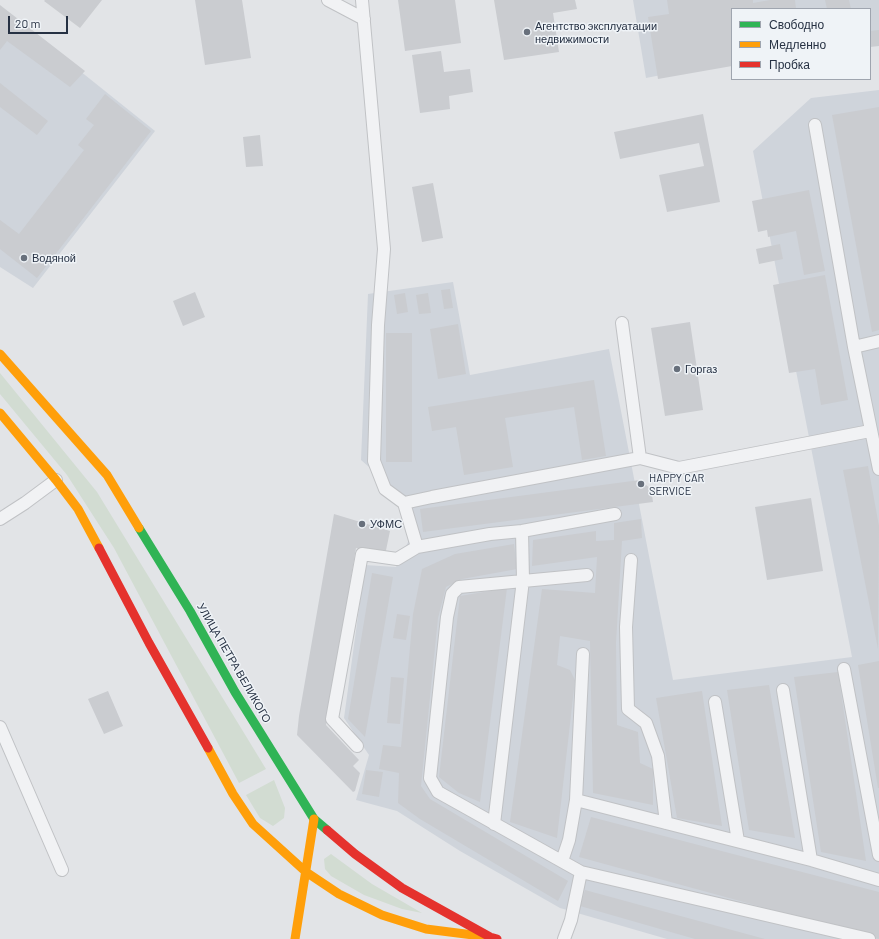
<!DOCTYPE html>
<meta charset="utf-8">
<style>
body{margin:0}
#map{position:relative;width:879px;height:939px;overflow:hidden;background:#e2e4e7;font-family:Barlow,sans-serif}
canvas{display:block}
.legend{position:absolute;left:731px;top:8px;width:140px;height:72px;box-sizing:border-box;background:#eff3f7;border:1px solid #9fa5af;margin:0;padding:5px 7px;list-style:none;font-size:12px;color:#263143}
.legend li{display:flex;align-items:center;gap:8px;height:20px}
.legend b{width:20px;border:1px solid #9fa5af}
.scale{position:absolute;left:8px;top:16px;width:60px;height:18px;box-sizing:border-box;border:2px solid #263143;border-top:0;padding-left:5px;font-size:12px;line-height:14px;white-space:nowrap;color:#263143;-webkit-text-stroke:3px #eff3f7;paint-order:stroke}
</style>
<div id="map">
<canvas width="879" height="939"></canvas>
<ul class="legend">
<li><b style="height:5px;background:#30b455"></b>Свободно</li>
<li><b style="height:5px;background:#ff9f0a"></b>Медленно</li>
<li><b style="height:5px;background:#e5322d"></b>Пробка</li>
</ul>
<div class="scale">20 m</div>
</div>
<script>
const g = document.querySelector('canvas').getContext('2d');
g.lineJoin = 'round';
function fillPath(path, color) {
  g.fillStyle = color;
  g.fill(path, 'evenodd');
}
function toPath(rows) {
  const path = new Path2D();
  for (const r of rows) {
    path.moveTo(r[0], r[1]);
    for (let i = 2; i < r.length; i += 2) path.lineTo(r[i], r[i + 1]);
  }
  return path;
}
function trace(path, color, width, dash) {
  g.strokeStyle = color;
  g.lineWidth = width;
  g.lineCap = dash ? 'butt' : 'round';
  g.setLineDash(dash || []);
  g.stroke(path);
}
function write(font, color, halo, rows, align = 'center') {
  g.font = font + ' Barlow,sans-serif';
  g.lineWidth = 3;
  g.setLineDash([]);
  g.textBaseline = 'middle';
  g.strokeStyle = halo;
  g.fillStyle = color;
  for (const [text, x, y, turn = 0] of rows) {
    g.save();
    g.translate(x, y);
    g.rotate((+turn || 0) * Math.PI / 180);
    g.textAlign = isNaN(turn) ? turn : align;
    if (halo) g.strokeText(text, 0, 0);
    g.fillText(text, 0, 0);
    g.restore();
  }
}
fillPath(toPath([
 [633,0,879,0,879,43,870,45,870,9,732,9,732,61,646,78],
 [0,7,155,131,33,288,0,267],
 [879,90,879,939,667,939,560,908,460,851,397,811,356,800,369,755,344,718,365,565,396,567,409,540,400,494,361,460,368,294,453,282,470,375,609,349,673,680,852,657,753,151,811,98]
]), '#cfd4db');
fillPath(toPath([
 [0,373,97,492,266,769,239,783,114,548,67,475,0,394],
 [274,780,285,808,284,818,273,826,260,818,246,795],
 [331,854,372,884,422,913,402,909,364,895,331,876,325,869,324,859]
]), '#d2dcd2');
fillPath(toPath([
 [45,0,102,0,80,28,44,1],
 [195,0,242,0,251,58,205,65],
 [398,0,455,0,461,43,405,51],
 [494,0,575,0,577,9,553,13,559,52,504,60],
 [667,0,753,0,753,3,770,0,795,0,796,9,732,9,732,66,658,79,648,17,669,14],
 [825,0,849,0,851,9,827,9],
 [0,5,85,71,70,87,7,41,0,50],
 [879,30,879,46,870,47,870,31],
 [441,51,444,72,470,69,473,92,449,96,450,109,420,113,412,55],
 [0,83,48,121,37,135,0,107],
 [105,94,151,131,37,278,0,249,0,220,19,234,84,150,78,145,94,125,86,119],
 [879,107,879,330,872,332,832,115],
 [703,114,720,202,667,212,659,175,704,166,699,143,620,159,614,132],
 [260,135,263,166,246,167,243,137],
 [433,183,443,238,422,242,412,187],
 [809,190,825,271,804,275,796,231,768,237,767,230,758,232,752,201],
 [780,244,783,259,759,264,756,249],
 [825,275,848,400,821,405,815,369,789,373,773,285],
 [450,289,453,308,444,309,441,290],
 [195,292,205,317,183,326,173,301],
 [405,293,408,312,397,314,394,295],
 [428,293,431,313,419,314,416,295],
 [690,322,703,410,665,416,651,328],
 [458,324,466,374,438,379,430,329],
 [386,333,412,333,412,462,386,462],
 [594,380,606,456,582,460,574,407,505,418,513,467,464,475,456,427,432,431,428,407],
 [868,466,879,526,878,649,843,470],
 [640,480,651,489,653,502,423,532,420,509],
 [811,498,823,571,767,580,755,507],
 [334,514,390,531,385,555,356,548,326,725,359,760,353,766,360,773,355,791,353,792,297,735,299,716],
 [641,519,642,538,622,541,616,643,617,725,638,732,640,763,653,769,653,805,593,793,590,641,560,636,557,665,570,670,575,680,557,838,510,822,542,589,595,593,597,557,532,566,533,540,596,531,596,541,614,540,614,523],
 [514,544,517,569,462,579,446,587,438,618,421,786,430,799,568,881,558,901,420,819,398,803,399,773,379,769,383,745,401,747,413,614,422,569,455,554],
 [372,573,393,577,365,737,348,719],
 [507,588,480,802,459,793,439,777,460,596],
 [397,614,410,616,406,640,393,638],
 [879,661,879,788,878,788,858,665],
 [838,672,866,861,821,852,794,677],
 [391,677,404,678,400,724,387,723],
 [769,685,795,838,749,830,727,690],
 [108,691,123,726,104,734,88,699],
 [702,691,722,826,677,818,656,698],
 [366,770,383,772,379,797,362,794],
 [591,817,879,892,879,939,579,857],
 [585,890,765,939,695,939,580,906]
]), '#caccd0');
const lane = toPath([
 [328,0,364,19],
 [362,0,384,249,378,325,374,461,385,489,404,503,432,497,640,458,622,323],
 [815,125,854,347,879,469],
 [854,347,879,341],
 [640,458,679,468,870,431],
 [404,503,417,547,490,534,522,531,615,514],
 [0,519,25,503,56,480],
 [631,560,626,627,628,709,646,723,658,756,666,823],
 [844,669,879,855],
 [783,690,811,860],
 [715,702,738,841],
 [0,727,62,870],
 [357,746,332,719,362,554,397,559,417,547],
 [576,800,811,860,879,880],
 [494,824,523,580,522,531],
 [562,861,569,840,576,800,583,654],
 [581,872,438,792,430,778,447,617,452,594,459,587,587,575],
 [564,939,571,920,581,872,869,939]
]);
trace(lane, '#c0c2c5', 14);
trace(lane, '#f1f2f4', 12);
trace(toPath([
 [139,528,190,611,235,692,314,819,327,830]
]), '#30b455', 9);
trace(toPath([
 [0,354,107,475,139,528],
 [0,413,56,480,78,509,99,548],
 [208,748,233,794,253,824,306,872,339,894,382,915,426,929,481,936],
 [295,939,314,819]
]), '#ff9f0a', 9);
trace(toPath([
 [99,548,149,643,208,748],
 [327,830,355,854,402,888,490,937,497,939]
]), '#e5322d', 9);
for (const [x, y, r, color] of [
 [527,32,4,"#68707c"],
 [24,258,4,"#68707c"],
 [677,369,4,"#68707c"],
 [641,484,4,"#68707c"],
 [362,524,4,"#68707c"]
]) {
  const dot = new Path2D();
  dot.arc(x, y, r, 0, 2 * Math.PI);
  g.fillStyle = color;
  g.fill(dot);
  trace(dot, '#eff3f7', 1.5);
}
write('11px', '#263143', '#eff3f7', [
 ["Агентство эксплуатации",535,26],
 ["недвижимости",535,39],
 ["Водяной",32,258],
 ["Горгаз",685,369],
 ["HAPPY CAR",649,478],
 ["SERVICE",649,491],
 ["УФМС",370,524]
], 'left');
write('11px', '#263143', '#eff3f7', [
 ["УЛИЦА ПЕТРА ВЕЛИКОГО",234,663,60]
]);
</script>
